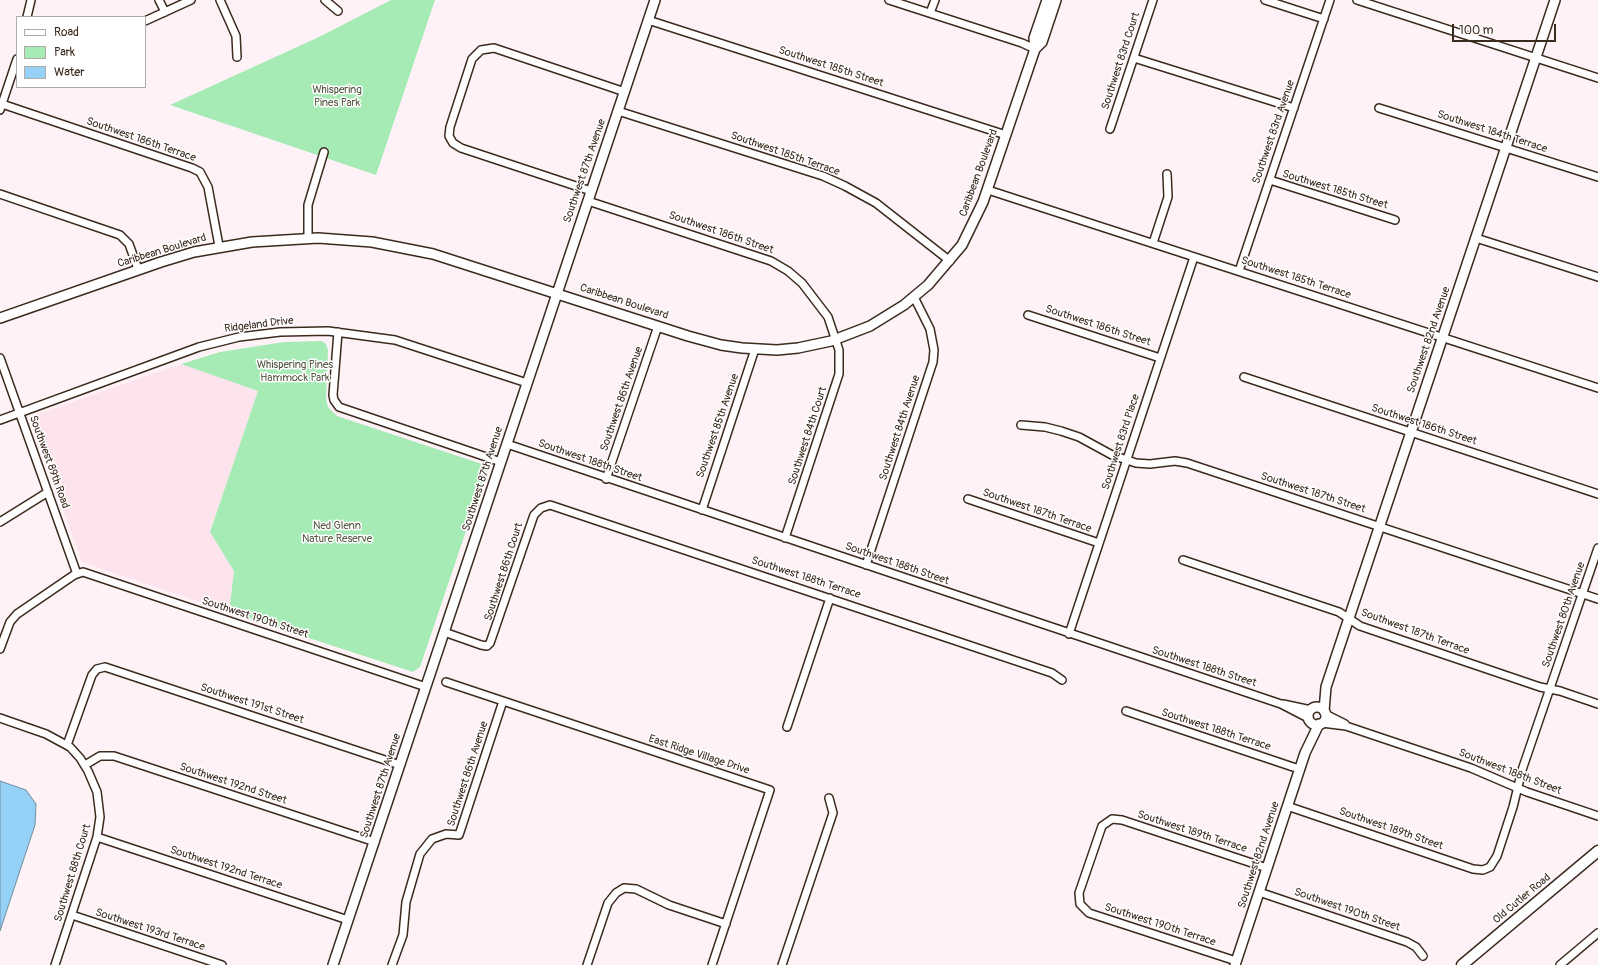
<!DOCTYPE html>
<style>
body{margin:0}
#map{position:relative;width:1598px;height:965px;overflow:hidden;background:#fef2f6;font-family:Pangolin,sans-serif}
canvas{display:block}
.legend{position:absolute;left:16px;top:16px;width:130px;height:72px;box-sizing:border-box;background:#fff;border:1px solid #b1aaa5;margin:0;padding:5px 7px;list-style:none;font-size:12px;color:#3b2a1e}
.legend li{display:flex;align-items:center;gap:8px;height:20px}
.legend b{width:20px;border:1px solid #b1aaa5}
.scale{position:absolute;left:1452px;top:24px;width:104px;height:18px;box-sizing:border-box;border:2px solid #3b2a1e;border-top:0;padding-left:5px;font-size:12px;line-height:14px;white-space:nowrap;color:#3b2a1e;-webkit-text-stroke:3px #fff;paint-order:stroke}
</style>
<div id="map">
<canvas width="1598" height="965"></canvas>
<ul class="legend">
<li><b style="height:5px;background:#fff"></b>Road</li>
<li><b style="height:11px;background:#a6ebb6"></b>Park</li>
<li><b style="height:11px;background:#95d1f6"></b>Water</li>
</ul>
<div class="scale">100 m</div>
</div>
<script>
const g = document.querySelector('canvas').getContext('2d');
g.lineJoin = 'round';
function fillPath(path, color) {
  g.fillStyle = color;
  g.fill(path, 'evenodd');
}
function toPath(rows) {
  const path = new Path2D();
  for (const r of rows) {
    if (r.length === 3) {
      path.moveTo(r[0] + r[2], r[1]);
      path.arc(r[0], r[1], r[2], 0, 2 * Math.PI);
      continue;
    }
    path.moveTo(r[0], r[1]);
    for (let i = 2; i < r.length; i += 2) path.lineTo(r[i], r[i + 1]);
  }
  return path;
}
function trace(path, color, width, dash) {
  g.strokeStyle = color;
  g.lineWidth = width;
  g.lineCap = dash ? 'butt' : 'round';
  g.setLineDash(dash || []);
  g.stroke(path);
}
function write(font, color, halo, rows, align = 'center') {
  g.font = font + ' Pangolin,sans-serif';
  g.lineWidth = 3;
  g.setLineDash([]);
  g.textBaseline = 'middle';
  g.strokeStyle = halo;
  g.fillStyle = color;
  for (const [text, x, y, turn = 0] of rows) {
    g.save();
    g.translate(x, y);
    g.rotate((+turn || 0) * Math.PI / 180);
    g.textAlign = isNaN(turn) ? turn : align;
    if (halo) g.strokeText(text, 0, 0);
    g.fillText(text, 0, 0);
    g.restore();
  }
}
fillPath(toPath([
 [181,364,258,391,210,531,234,571,229,612,82,562,32,424,33,418,38,414]
]), '#fde3eb');
fillPath(toPath([
 [391,0,435,0,376,175,170,105,319,37],
 [284,342,322,341,326,344,328,350,326,399,328,407,337,416,488,466,420,667,413,672,229,612,234,571,210,532,258,391,181,364,220,352]
]), '#a6ebb6');
const water = toPath([
 [0,781,26,790,36,804,35,825,0,931,0,781]
]);
fillPath(water, '#95d1f6');
trace(water, '#718ea0', 1);
const minor = toPath([
 [159,0,165,12],
 [220,0,236,36,237,57],
 [325,0,338,11],
 [889,0,1022,43,1035,49],
 [1265,0,1324,19],
 [1357,0,1598,78],
 [930,13,935,0],
 [27,17,31,0],
 [648,20,1006,135],
 [145,21,191,0],
 [1134,58,1294,108],
 [2,104,192,168,200,172,208,187,219,246],
 [1379,108,1598,177],
 [0,110,17,59],
 [618,111,823,176,845,186,876,203,950,261],
 [1110,129,1153,0],
 [1270,180,1395,220],
 [988,190,1598,388],
 [591,191,461,148,453,143,449,136,450,127,472,59,481,50,494,48,625,92],
 [0,194,120,235,129,244,138,269],
 [588,201,771,261,788,271,802,283,828,317,839,350,839,374,785,538],
 [308,238,308,205,324,152],
 [1476,238,1598,277],
 [1153,243,1168,197,1167,174],
 [1239,271,1330,0],
 [1028,315,1160,358],
 [338,332,333,395,334,400,339,407,501,462],
 [0,358,77,574],
 [1244,377,1598,494],
 [0,420,199,347,239,337,280,332,328,331,395,340,527,383],
 [1021,425,1045,427,1061,431,1079,437,1112,455,1136,463,1150,464,1175,461,1187,463,1598,599],
 [507,444,1281,704,1308,718],
 [606,479,658,326],
 [968,499,1099,543],
 [702,510,755,349],
 [0,522,48,492],
 [1183,560,1339,612,1360,626,1540,687,1560,691,1598,704],
 [866,565,933,362,934,350,930,329,914,297],
 [444,632,481,645,487,646,490,643,534,515,541,508,550,505,1052,673,1062,680],
 [1069,634,1194,257],
 [0,649,10,622,17,614,74,575,83,572,426,687],
 [446,682,770,790,712,965],
 [1283,704,1311,710],
 [1126,711,1299,769],
 [1325,714,1345,724],
 [0,718,46,734,70,747,80,758,88,771,97,792,100,817,97,837,55,965],
 [1322,723,1346,726,1471,768,1527,792,1598,816],
 [787,727,830,598],
 [67,745,92,675,97,669,105,667,400,765],
 [85,765,100,756,114,756,375,842],
 [1287,806,1473,869,1483,870,1490,867,1497,856,1513,807,1522,770,1598,548],
 [97,837,348,920],
 [1259,892,1407,942,1416,947,1423,956],
 [72,915,222,965],
 [1236,961,1089,913,1080,904,1079,893,1102,826,1112,819,1122,820,1267,868],
 [392,965,403,935,406,902,420,854,432,839,446,834,459,835,503,701],
 [587,965,608,903,616,893,624,888,636,889,669,905,726,924],
 [782,965,833,813,829,798],
 [1560,965,1598,933]
]);
const tertiary = toPath([
 [1035,49,1042,42,1056,0],
 [0,318,161,262,194,252,252,242,318,238,372,242,433,254,688,336,721,345,742,348,777,350,798,348,831,341,870,326,904,305,928,285,962,245,983,202,1035,49,1034,38,1047,0],
 [1317,716,9],
 [1324,711,1326,687,1555,0],
 [333,965,655,0],
 [1235,965,1305,753,1319,724]
]);
const secondary = toPath([
 [1462,965,1598,851]
]);
trace(minor, '#3b2a1e', 10);
trace(tertiary, '#3b2a1e', 12);
trace(secondary, '#3b2a1e', 13);
trace(minor, '#fff', 7);
trace(tertiary, '#fff', 9);
trace(secondary, '#fff', 10);
write('11px', '#3b2a1e', '#fff', [
 ["Southwest 83rd Court",1121,61,-72],
 ["Southwest 185th Street",831,67,18],
 ["Southwest 83rd Avenue",1274,132,-71],
 ["Southwest 184th Terrace",1492,132,18],
 ["Southwest 186th Terrace",141,140,19],
 ["Southwest 185th Terrace",785,154,19],
 ["Southwest 87th Avenue",585,171,-71],
 ["Caribbean Boulevard",979,173,-70],
 ["Southwest 185th Street",1335,190,17],
 ["Southwest 186th Street",721,233,19],
 ["Caribbean Boulevard",162,251,-17],
 ["Southwest 185th Terrace",1296,278,18],
 ["Caribbean Boulevard",624,302,18],
 ["Ridgeland Drive",259,325,-7],
 ["Southwest 186th Street",1098,326,18],
 ["Southwest 82nd Avenue",1429,340,-71],
 ["Southwest 86th Avenue",622,399,-71],
 ["Southwest 186th Street",1424,425,18],
 ["Southwest 85th Avenue",718,426,-71],
 ["Southwest 84th Avenue",900,428,-72],
 ["Southwest 84th Court",808,436,-72],
 ["Southwest 83rd Place",1121,442,-72],
 ["Southwest 188th Street",590,461,19],
 ["Southwest 89th Road",49,462,70],
 ["Southwest 87th Avenue",483,479,-72],
 ["Southwest 187th Street",1313,493,18],
 ["Southwest 187th Terrace",1037,511,19],
 ["Southwest 188th Street",897,564,19],
 ["Southwest 86th Court",504,572,-72],
 ["Southwest 188th Terrace",806,578,18],
 ["Southwest 80th Avenue",1564,615,-71],
 ["Southwest 190th Street",255,618,18],
 ["Southwest 187th Terrace",1415,632,20],
 ["Southwest 188th Street",1204,667,18],
 ["Southwest 191st Street",252,704,18],
 ["Southwest 188th Terrace",1216,730,18],
 ["East Ridge Village Drive",699,755,18],
 ["Southwest 188th Street",1510,772,21],
 ["Southwest 86th Avenue",468,774,-72],
 ["Southwest 192nd Street",233,784,18],
 ["Southwest 87th Avenue",381,786,-72],
 ["Southwest 189th Street",1391,829,19],
 ["Southwest 189th Terrace",1192,832,18],
 ["Southwest 82nd Avenue",1259,855,-72],
 ["Southwest 192nd Terrace",226,868,18],
 ["Southwest 88th Court",73,873,-73],
 ["Old Cutler Road",1522,899,-40],
 ["Southwest 190th Street",1347,910,19],
 ["Southwest 190th Terrace",1160,925,18],
 ["Southwest 193rd Terrace",150,930,18]
]);
write('11px', '#565a44', '#fff', [
 ["Whispering",337,90],
 ["Pines Park",337,103],
 ["Whispering Pines",295,365],
 ["Hammock Park",295,378],
 ["Ned Glenn",337,526],
 ["Nature Reserve",337,539]
]);
</script>
